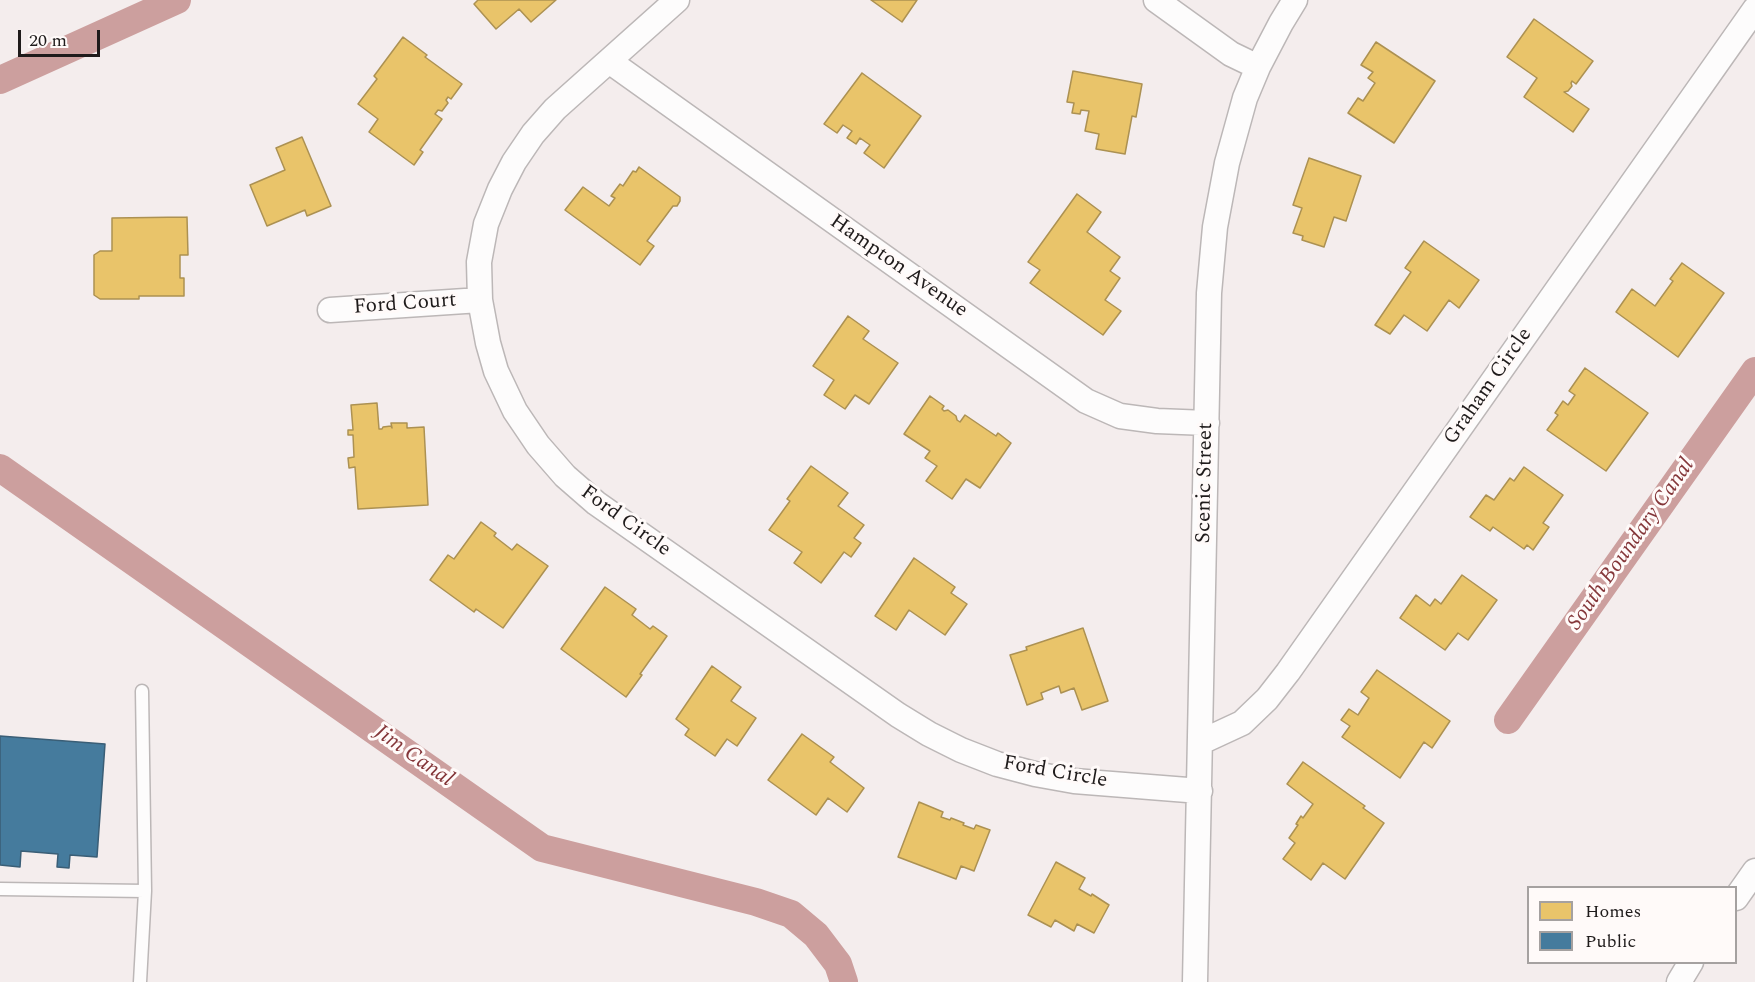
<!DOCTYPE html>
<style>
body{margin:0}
#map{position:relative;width:1755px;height:982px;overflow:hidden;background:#f4eded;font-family:Spectral,serif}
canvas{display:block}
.legend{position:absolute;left:1527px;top:886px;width:210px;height:78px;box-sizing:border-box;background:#fffaf9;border:2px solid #a5a1a0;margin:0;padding:8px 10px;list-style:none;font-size:18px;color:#1f1b1b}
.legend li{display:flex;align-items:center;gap:12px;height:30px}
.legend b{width:30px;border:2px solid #a5a1a0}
.scale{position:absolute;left:18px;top:30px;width:82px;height:27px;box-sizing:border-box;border:3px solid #1f1b1b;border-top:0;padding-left:8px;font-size:18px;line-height:21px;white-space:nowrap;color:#1f1b1b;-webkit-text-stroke:4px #fffaf9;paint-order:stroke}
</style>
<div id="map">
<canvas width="1755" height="982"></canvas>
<ul class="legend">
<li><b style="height:16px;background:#e9c46a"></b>Homes</li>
<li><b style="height:16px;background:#457b9d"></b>Public</li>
</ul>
<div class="scale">20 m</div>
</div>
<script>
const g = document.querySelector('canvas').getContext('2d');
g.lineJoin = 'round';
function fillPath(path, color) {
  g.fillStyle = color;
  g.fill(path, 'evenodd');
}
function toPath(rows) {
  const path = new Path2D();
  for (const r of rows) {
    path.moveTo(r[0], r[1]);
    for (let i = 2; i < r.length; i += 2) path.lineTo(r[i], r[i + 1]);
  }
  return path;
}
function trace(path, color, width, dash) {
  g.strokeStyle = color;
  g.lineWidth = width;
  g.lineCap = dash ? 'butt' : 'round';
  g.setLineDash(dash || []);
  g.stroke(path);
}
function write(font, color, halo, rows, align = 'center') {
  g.font = font + ' Spectral,serif';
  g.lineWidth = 6;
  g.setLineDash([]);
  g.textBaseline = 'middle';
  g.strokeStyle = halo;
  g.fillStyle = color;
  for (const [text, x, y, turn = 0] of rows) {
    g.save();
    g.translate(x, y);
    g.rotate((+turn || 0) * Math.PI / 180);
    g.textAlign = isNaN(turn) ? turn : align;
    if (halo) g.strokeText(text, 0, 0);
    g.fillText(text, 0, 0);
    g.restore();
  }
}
const homes = toPath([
 [478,0,556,0,531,22,519,9,496,29,474,4,478,0],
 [871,0,917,0,902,22,871,0],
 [1534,19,1593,61,1576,84,1572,81,1571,83,1572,86,1568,91,1564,92,1589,109,1573,132,1524,97,1537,78,1507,57,1534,19],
 [403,37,427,55,425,57,462,84,451,99,448,97,446,100,448,103,442,111,438,110,435,114,442,119,420,150,423,152,414,165,369,132,378,119,358,104,377,79,374,76,403,37],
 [1376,42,1435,81,1394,143,1348,113,1358,98,1363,101,1375,83,1368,78,1373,72,1361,65,1376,42],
 [1073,71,1142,84,1136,117,1132,116,1125,154,1096,149,1099,134,1085,131,1089,111,1081,110,1080,114,1072,113,1074,103,1067,102,1073,71],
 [862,73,921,116,884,168,864,153,870,145,860,138,856,144,847,138,852,131,843,125,837,133,824,124,862,73],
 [302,137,331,206,307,216,305,210,267,226,250,185,285,170,276,148,302,137],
 [1309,158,1361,176,1346,221,1334,217,1324,247,1302,240,1303,236,1293,233,1302,208,1293,205,1309,158],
 [639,167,680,197,680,201,677,206,673,206,647,241,654,246,640,265,565,210,583,187,609,206,615,198,611,196,620,184,623,186,633,171,636,172,639,167],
 [1077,194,1101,212,1087,232,1120,257,1110,271,1120,278,1105,300,1121,311,1103,335,1030,283,1040,270,1028,262,1077,194],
 [187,217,188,255,180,255,180,278,184,278,184,296,139,296,139,299,100,299,94,295,94,255,100,251,112,251,112,218,187,217],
 [1424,241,1479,280,1459,308,1449,300,1427,331,1404,315,1390,334,1375,325,1411,272,1405,268,1424,241],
 [1682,263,1724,293,1678,357,1616,312,1632,289,1655,306,1673,281,1670,279,1682,263],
 [848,316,869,331,863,339,898,363,869,404,855,395,845,409,824,395,834,380,813,366,848,316],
 [1585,368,1648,413,1606,471,1547,430,1558,415,1555,413,1563,401,1568,405,1575,395,1569,391,1585,368],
 [930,396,944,406,942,409,944,411,948,410,956,416,957,420,960,422,965,415,996,436,998,433,1011,443,980,488,966,479,952,499,926,481,937,466,925,458,930,451,904,434,930,396],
 [377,403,379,429,382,429,383,427,391,426,392,428,391,423,407,423,407,428,424,427,428,505,358,509,355,467,349,468,348,458,354,457,353,435,348,435,348,430,353,430,351,405,377,403],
 [811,466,848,493,838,506,864,525,854,538,861,543,851,557,844,552,821,583,794,563,802,552,769,530,790,501,787,499,811,466],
 [1524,467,1563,495,1543,523,1549,527,1533,550,1527,545,1524,549,1493,527,1490,531,1470,517,1486,495,1494,500,1510,478,1514,481,1524,467],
 [481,522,496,533,494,536,512,550,517,544,548,566,503,628,476,609,474,612,430,580,448,555,454,559,481,522],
 [914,558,955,587,951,593,967,604,945,635,909,610,896,630,875,616,914,558],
 [1462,575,1497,600,1468,640,1458,633,1445,650,1400,618,1416,595,1430,606,1435,599,1441,604,1462,575],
 [605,587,636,609,632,615,650,629,653,626,667,636,640,674,642,675,626,697,561,649,605,587],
 [1083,628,1108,701,1082,710,1074,688,1061,693,1059,686,1041,693,1043,699,1027,705,1010,655,1027,650,1026,647,1083,628],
 [712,666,741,687,731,701,756,718,737,746,727,739,715,756,685,735,689,729,676,719,712,666],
 [1377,670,1450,721,1432,748,1424,742,1400,778,1342,737,1350,726,1341,720,1349,709,1358,715,1369,698,1361,692,1377,670],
 [802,734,834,757,830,762,864,788,847,812,828,798,816,815,768,780,802,734],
 [1303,762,1365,806,1363,808,1384,823,1345,879,1323,863,1311,880,1283,859,1295,843,1289,838,1298,825,1296,824,1301,816,1303,818,1313,804,1287,784,1303,762],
 [919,802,943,812,941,817,950,820,951,818,964,823,963,825,974,829,976,825,990,830,974,871,961,866,956,879,898,857,919,802],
 [1056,862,1085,878,1079,889,1091,896,1092,894,1109,905,1094,933,1077,924,1074,931,1055,920,1051,927,1028,915,1056,862]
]);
fillPath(homes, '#e9c46a');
trace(homes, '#ac9152', 1.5);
const public = toPath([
 [0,736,105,744,97,857,70,855,69,868,57,867,58,854,21,851,20,867,0,865,0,736]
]);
fillPath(public, '#457b9d');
trace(public, '#3a5e76', 1.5);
trace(toPath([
 [0,80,177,0],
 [0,468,542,848,756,902,791,914,816,935,838,964,844,982],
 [1508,720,1755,371]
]), '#cc9f9e', 28);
const lane = toPath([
 [142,691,145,891],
 [0,889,145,891,140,982]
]);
const street = toPath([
 [677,0,555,109,533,134,514,162,500,189,486,224,479,262,480,300,488,343,496,371,515,411,538,445,565,476,596,503,898,715,929,734,961,750,997,764,1035,774,1074,781,1200,791],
 [1156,0,1231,54,1258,67],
 [609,61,1086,401,1120,416,1157,421,1207,423],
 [330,310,480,300],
 [1201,742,1242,723,1267,699,1288,672,1755,9],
 [1736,898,1755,871],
 [1195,982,1209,293,1215,227,1227,163,1245,98,1258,67,1281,23,1295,0],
 [1679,982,1691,962]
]);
trace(lane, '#bcb7b7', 15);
trace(street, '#bcb7b7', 27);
trace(lane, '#fdfcfc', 12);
trace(street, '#fdfcfc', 24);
write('21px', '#1f1b1b', '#fffaf9', [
 ["Hampton Avenue",898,267,35],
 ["Ford Court",405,305,-4],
 ["Graham Circle",1489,387,-55],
 ["Scenic Street",1206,483,-89],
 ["Ford Circle",625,522,36],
 ["Ford Circle",1055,773,10]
]);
write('italic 22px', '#843639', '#fffaf9', [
 ["South Boundary Canal",1632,545,-55],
 ["Jim Canal",413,757,35]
]);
</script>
